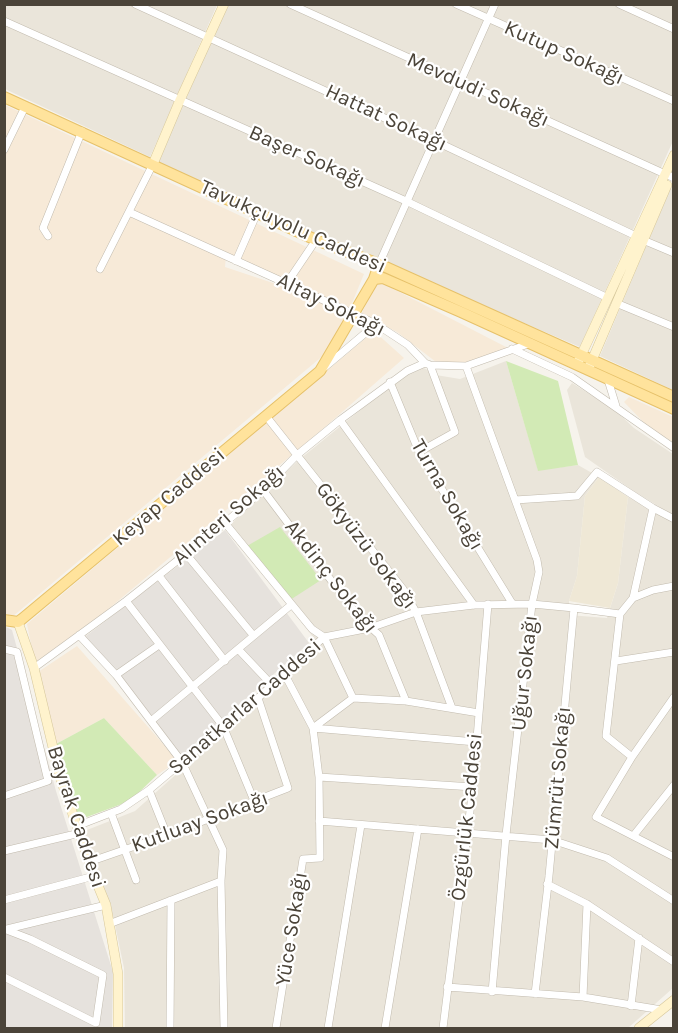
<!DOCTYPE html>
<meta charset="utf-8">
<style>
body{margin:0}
#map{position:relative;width:678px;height:1033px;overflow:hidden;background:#f6f3ec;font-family:Karla,sans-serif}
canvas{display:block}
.frame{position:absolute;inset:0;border:6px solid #4b4439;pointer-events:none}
</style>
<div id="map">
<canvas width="678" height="1033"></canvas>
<div class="frame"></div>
</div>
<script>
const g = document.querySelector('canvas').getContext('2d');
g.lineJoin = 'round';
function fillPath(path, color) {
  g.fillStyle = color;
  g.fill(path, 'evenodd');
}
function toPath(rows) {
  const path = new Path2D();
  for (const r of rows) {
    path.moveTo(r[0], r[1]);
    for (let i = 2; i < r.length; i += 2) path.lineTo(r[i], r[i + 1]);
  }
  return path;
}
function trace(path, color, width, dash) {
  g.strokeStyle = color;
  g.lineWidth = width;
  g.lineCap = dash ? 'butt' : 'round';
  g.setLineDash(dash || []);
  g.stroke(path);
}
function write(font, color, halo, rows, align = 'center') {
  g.font = font + ' Karla,sans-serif';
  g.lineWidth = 4.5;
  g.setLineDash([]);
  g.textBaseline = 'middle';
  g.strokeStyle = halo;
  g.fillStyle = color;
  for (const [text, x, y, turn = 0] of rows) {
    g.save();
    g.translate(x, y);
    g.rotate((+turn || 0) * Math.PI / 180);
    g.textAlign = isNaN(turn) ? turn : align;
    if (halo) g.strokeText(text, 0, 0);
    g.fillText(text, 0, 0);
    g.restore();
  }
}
fillPath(toPath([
 [5,5,217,5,150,157,5,89],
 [227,5,673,5,673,141,580,347,302,228,158,162],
 [673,182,673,390,600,356],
 [506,361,538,470,578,465,599,477,585,496,577,576,569,601,569,615,607,618,618,583,628,497,673,522,673,988,628,1028,125,1028,124,968,114,920,82,832,135,811,320,646,228,527,300,459,417,364,436,375,460,379],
 [572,383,615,410,634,428,673,454,673,515,635,492,585,457,567,390]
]), '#eae5da');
fillPath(toPath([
 [5,105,364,274,350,308,226,255,225,267,297,291,350,316,325,354,12,617,5,613],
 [378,281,508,348,461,365,436,362,397,332,361,314],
 [374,331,404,358,325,427,43,664,34,659,27,624],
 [629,397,673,417,673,442,649,428,624,402],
 [77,646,178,761,157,775,104,718,56,744,35,674]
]), '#f7ead8');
fillPath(toPath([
 [225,530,309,643,181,756,82,639],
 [4,626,12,630,56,791,113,972,112,1028,5,1028]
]), '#e6e2dd');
fillPath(toPath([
 [599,477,628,497,618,583,610,608,569,601,577,576,585,496]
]), '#efe8d6');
fillPath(toPath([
 [506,361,558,381,578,465,538,471],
 [280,527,321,580,290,600,247,546],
 [104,718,157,775,130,801,76,821,56,744]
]), '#d2eab5');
const street = toPath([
 [135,4,435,141,636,236],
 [290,4,665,174],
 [456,4,674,101],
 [619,4,674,29],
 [4,21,406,201,608,298],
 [4,150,25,107],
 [670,176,674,178],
 [129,212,376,324,408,345,425,363,430,365,466,366,531,343],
 [48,236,43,228,82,131],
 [643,240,674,253],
 [236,261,257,213],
 [379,264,495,4],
 [100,269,153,164],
 [287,283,316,240],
 [616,303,674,327],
 [512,349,572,377,674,448],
 [466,366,537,560,539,572,532,604,506,835,492,992],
 [325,367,376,324],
 [608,380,616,406],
 [390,382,419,452,512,603],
 [266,416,403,589,416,612,452,708],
 [340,420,474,605],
 [419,452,455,432,430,365],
 [263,490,358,616,379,635,406,701],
 [515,500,577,496,597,472,653,508,674,519],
 [225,523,312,629,324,637,353,698],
 [186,554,253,635],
 [159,576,225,661],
 [633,598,653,508],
 [126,601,223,726,255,803],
 [79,635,116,675,182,762,223,850,221,881,224,1028],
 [4,649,17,652,48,781,4,796],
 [238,649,272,685],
 [616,661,674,652],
 [34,668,126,601,225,523,263,490,297,455,340,420,407,371,425,363],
 [116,675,159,645],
 [674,697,632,757,596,817,674,857],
 [151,721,291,605],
 [313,728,353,698,406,701,479,713],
 [313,728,476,742],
 [632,757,606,736,620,614,633,598,653,590,674,586],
 [319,777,473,787],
 [149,790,167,835],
 [111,813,136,880],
 [319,821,552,840,607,858,674,901],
 [77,826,121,809,149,790,258,698,324,637,370,628,416,612,474,605,532,604,574,608],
 [634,835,674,785],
 [4,851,80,833],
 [89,862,167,835,288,788,258,698],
 [547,884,587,904,674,962],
 [4,900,94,876],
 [109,924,221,881],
 [4,929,30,939,103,975,96,1023,4,977],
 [7,929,106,905],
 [447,987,583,997,662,1010],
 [535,994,549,876,574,608,620,614],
 [583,997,587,904],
 [631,1006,639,938],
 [170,1028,171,900],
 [276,1028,303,859,320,858,319,777,313,728,284,673],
 [328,1028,361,825],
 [385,1028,418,829],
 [443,1028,473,787,488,604]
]);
const secondary = toPath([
 [153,164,180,100,224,4],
 [579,360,674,155],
 [590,365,667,185],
 [18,622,34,668,60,777,94,876,106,905,118,974,118,1028],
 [639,1028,674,1000]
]);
const primary = toPath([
 [4,97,316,240,379,264,674,397],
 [374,279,383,278,461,312,674,409],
 [4,620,18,622,22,619,320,371,374,279,379,264]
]);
trace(street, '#c2bbae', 8);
trace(secondary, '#d6c79b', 10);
trace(primary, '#e6c16a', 12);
trace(street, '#fff', 7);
trace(secondary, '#fff3cd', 9);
trace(primary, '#ffe39c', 10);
write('21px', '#4b4439', '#fff', [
 ["Kutup Sokağı",564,53,24],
 ["Mevdudi Sokağı",478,90,24],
 ["Hattat Sokağı",386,118,25],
 ["Başer Sokağı",307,157,24],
 ["Tavukçuyolu Caddesi",293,227,24],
 ["Altay Sokağı",331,305,26],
 ["Turna Sokağı",447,495,60],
 ["Keyap Caddesi",169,497,-40],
 ["Alınteri Sokağı",229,515,-41],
 ["Gökyüzü Sokağı",366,546,53],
 ["Akdinç Sokağı",331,577,52],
 ["Uğur Sokağı",525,673,-84],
 ["Sanatkarlar Caddesi",245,707,-41],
 ["Zümrüt Sokağı",558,778,-85],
 ["Bayrak Caddesi",76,817,72],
 ["Özgürlük Caddesi",467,817,-84],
 ["Kutluay Sokağı",200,822,-20],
 ["Yüce Sokağı",292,929,-81]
]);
</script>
